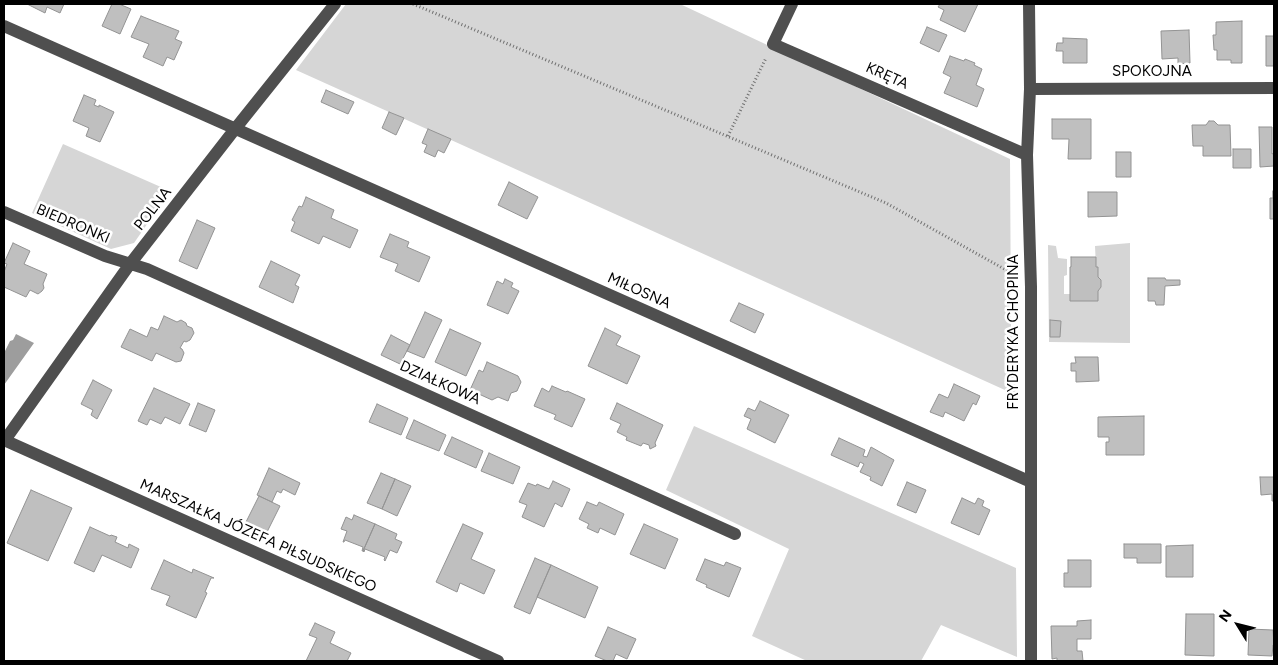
<!DOCTYPE html>
<meta charset="utf-8">
<style>
body{margin:0}
#map{position:relative;width:1278px;height:665px;overflow:hidden;background:#fff;font-family:Figtree,sans-serif}
canvas{display:block}
.frame{position:absolute;inset:0;border:5px solid #000;pointer-events:none}
.north{position:absolute;left:1213px;top:600px;width:50px;height:50px;-webkit-text-stroke:4px #fff;paint-order:stroke;rotate:306deg;font-size:14px;font-weight:700;line-height:20px;text-align:center;color:#000}
.north::after{content:'';display:block;margin:auto;width:18px;height:22px;background:#000;clip-path:polygon(50% 0,100% 100%,50% 72%,0 100%)}
</style>
<div id="map">
<canvas width="1278" height="665"></canvas>
<div class="frame"></div>
<div class="north">N</div>
</div>
<script>
const g = document.querySelector('canvas').getContext('2d');
g.lineJoin = 'round';
function fillPath(path, color) {
  g.fillStyle = color;
  g.fill(path, 'evenodd');
}
function toPath(rows) {
  const path = new Path2D();
  for (const r of rows) {
    path.moveTo(r[0], r[1]);
    for (let i = 2; i < r.length; i += 2) path.lineTo(r[i], r[i + 1]);
  }
  return path;
}
function trace(path, color, width, dash) {
  g.strokeStyle = color;
  g.lineWidth = width;
  g.lineCap = dash ? 'butt' : 'round';
  g.setLineDash(dash || []);
  g.stroke(path);
}
function write(font, color, halo, rows, align = 'center') {
  g.font = font + ' Figtree,sans-serif';
  g.lineWidth = 5;
  g.setLineDash([]);
  g.textBaseline = 'middle';
  g.strokeStyle = halo;
  g.fillStyle = color;
  for (const [text, x, y, turn = 0] of rows) {
    g.save();
    g.translate(x, y);
    g.rotate((+turn || 0) * Math.PI / 180);
    g.textAlign = isNaN(turn) ? turn : align;
    if (halo) g.strokeText(text, 0, 0);
    g.fillText(text, 0, 0);
    g.restore();
  }
}
fillPath(toPath([
 [346,4,680,4,1010,159,1011,328,1016,395,296,70],
 [63,144,170,191,134,243,111,249,32,213],
 [1130,243,1130,343,1049,342,1048,245,1056,246,1058,258,1067,259,1067,275,1064,276,1064,294,1070,294,1070,301,1098,301,1098,291,1101,287,1101,280,1098,277,1098,267,1096,267,1095,246],
 [694,426,1016,568,1017,657,941,625,921,661,807,661,752,636,789,549,666,490]
]), '#d6d6d6');
fillPath(toPath([
 [16,334,34,343,4,385,4,353,10,341,13,340]
]), '#9d9d9d');
const building = toPath([
 [27,4,64,4,60,13,47,7,45,13,27,4],
 [112,4,119,4,131,9,120,34,102,26,112,4],
 [940,4,978,4,965,32,940,20,944,10,938,7,940,4],
 [141,16,179,31,175,39,182,42,174,60,167,57,163,66,143,57,149,44,131,37,141,16],
 [1242,21,1242,63,1231,63,1231,60,1217,60,1217,50,1214,50,1213,35,1216,35,1216,22,1242,21],
 [927,27,947,35,939,52,920,43,927,27],
 [1189,30,1190,63,1178,64,1178,58,1162,59,1161,31,1189,30],
 [1266,36,1274,36,1274,66,1266,66,1266,36],
 [1063,38,1087,39,1087,63,1063,63,1063,51,1056,51,1057,43,1063,43,1063,38],
 [950,56,964,61,965,59,975,63,974,65,982,69,976,85,984,89,977,107,944,93,951,77,943,73,950,56],
 [326,90,354,102,348,114,321,102,326,90],
 [84,95,96,100,94,105,99,107,99,105,114,112,100,142,86,136,89,128,73,121,84,95],
 [389,112,404,118,396,135,382,128,389,112],
 [1052,119,1091,119,1091,159,1068,159,1069,139,1052,139,1052,119],
 [1209,121,1214,121,1218,125,1230,125,1231,156,1203,156,1203,146,1193,146,1192,125,1206,125,1209,121],
 [1259,127,1272,127,1272,154,1274,153,1274,166,1260,167,1259,127],
 [428,129,451,139,444,153,438,150,435,157,424,152,427,145,422,143,428,129],
 [1233,149,1251,149,1251,168,1233,168,1233,149],
 [1116,152,1131,152,1131,177,1116,177,1116,152],
 [509,182,538,197,527,219,498,205,509,182],
 [1273,191,1274,219,1270,219,1270,198,1273,198,1273,191],
 [1088,192,1117,192,1117,216,1088,217,1088,192],
 [306,197,334,210,331,218,358,230,350,248,323,236,319,244,291,231,295,222,292,220,299,206,302,207,306,197],
 [197,220,215,228,197,269,179,261,197,220],
 [390,234,409,242,407,247,430,257,419,282,395,271,398,264,380,257,390,234],
 [13,243,30,251,24,264,47,274,43,284,44,288,42,291,38,294,30,290,26,297,4,287,4,272,7,264,4,263,13,243],
 [1071,257,1096,257,1096,267,1098,267,1098,277,1101,280,1101,287,1098,291,1098,301,1070,301,1070,267,1071,267,1071,257],
 [271,261,300,275,295,285,299,287,293,303,259,287,271,261],
 [1148,278,1165,278,1166,280,1180,280,1180,285,1165,286,1164,305,1156,305,1155,301,1148,301,1148,278],
 [505,279,513,283,511,287,519,291,508,314,487,305,497,281,503,284,505,279],
 [739,303,764,314,755,333,730,321,739,303],
 [425,312,442,320,424,358,407,351,425,312],
 [164,316,177,322,181,320,186,323,187,326,192,328,194,333,190,340,186,342,184,341,180,348,182,349,184,353,181,361,176,362,156,353,152,361,121,347,130,329,147,337,151,327,158,330,164,316],
 [1050,320,1061,321,1060,337,1050,337,1050,320],
 [605,328,621,336,616,345,640,356,627,384,588,366,605,328],
 [450,329,481,343,466,376,435,362,450,329],
 [391,335,410,345,400,364,381,355,391,335],
 [1075,357,1098,357,1099,381,1076,382,1076,371,1071,371,1071,363,1076,363,1075,357],
 [487,362,518,376,521,382,517,391,511,393,508,401,498,397,492,400,470,390,479,370,483,372,487,362],
 [93,380,112,390,97,419,91,415,93,410,81,404,93,380],
 [954,384,980,396,976,405,973,403,964,421,945,412,943,417,930,412,939,394,948,398,954,384],
 [552,386,566,392,567,391,585,399,572,427,554,419,556,415,534,406,542,388,549,392,552,386],
 [154,388,190,404,180,424,165,417,161,424,150,419,147,425,138,421,154,388],
 [760,401,789,415,775,443,747,429,751,419,744,416,748,408,755,411,760,401],
 [198,403,215,410,206,432,189,425,198,403],
 [617,403,663,425,655,443,656,446,650,449,649,445,643,443,641,446,626,440,627,437,617,432,621,424,610,419,617,403],
 [377,404,408,418,401,435,369,422,377,404],
 [1144,416,1144,455,1106,455,1106,442,1109,442,1109,437,1098,437,1098,417,1144,416],
 [414,420,446,435,439,451,406,438,414,420],
 [452,437,483,451,476,468,444,454,452,437],
 [839,438,865,450,863,456,867,457,871,447,894,460,882,486,870,480,871,477,860,472,864,464,860,462,858,467,831,455,839,438],
 [489,453,520,467,513,484,481,471,489,453],
 [269,468,300,483,295,495,283,489,281,493,277,491,272,502,257,495,269,468],
 [381,473,395,479,382,509,367,503,381,473],
 [1260,477,1274,477,1274,501,1272,501,1272,494,1261,495,1260,477],
 [395,479,411,486,397,516,382,509,395,479],
 [553,481,570,489,562,507,555,503,544,527,522,517,527,505,519,502,528,483,536,486,537,484,549,489,553,481],
 [907,482,926,490,916,513,897,505,907,482],
 [31,490,72,508,48,561,7,543,31,490],
 [259,496,280,506,266,534,245,524,259,496],
 [962,498,975,504,978,498,984,501,982,506,990,510,979,535,951,523,962,498],
 [587,502,597,506,599,502,624,514,615,535,600,528,598,533,587,528,589,524,579,519,587,502],
 [354,515,375,524,363,551,362,551,363,547,345,540,344,542,343,542,347,531,341,529,346,517,352,520,354,515],
 [375,524,397,534,395,539,402,542,397,553,390,550,385,561,384,560,385,557,365,549,364,552,363,551,375,524],
 [463,524,483,533,471,559,495,570,484,594,460,583,457,592,436,582,463,524],
 [644,524,678,539,665,569,630,554,644,524],
 [90,527,110,536,111,535,117,537,115,542,128,548,129,544,139,549,131,568,102,555,94,572,74,563,90,527],
 [1124,544,1161,544,1161,563,1137,563,1137,558,1124,558,1124,544],
 [1193,545,1193,577,1166,577,1166,546,1193,545],
 [535,558,551,565,530,614,514,607,535,558],
 [705,559,724,566,726,562,741,568,729,597,706,587,707,585,696,580,705,559],
 [164,560,192,573,193,569,214,578,211,578,205,592,207,593,196,618,166,605,170,596,151,589,164,560],
 [1068,560,1091,560,1091,587,1064,587,1064,573,1068,573,1068,560],
 [551,565,598,587,585,618,537,597,551,565],
 [1186,614,1214,614,1214,656,1185,655,1186,614],
 [1091,620,1091,639,1077,639,1077,651,1082,651,1083,661,1057,661,1057,658,1052,659,1051,626,1077,626,1077,621,1091,620],
 [315,623,335,632,330,643,351,653,347,661,306,661,317,638,309,635,315,623],
 [608,627,636,639,627,659,616,654,613,661,607,661,595,656,608,627],
 [1249,629,1273,630,1274,645,1273,645,1272,656,1248,655,1249,629]
]);
fillPath(building, '#bfbfbf');
trace(building, '#939393', 1);
trace(toPath([
 [413,4,886,203,1015,275],
 [728,136,766,58]
]), '#717171', 3, [1, 2.5]);
trace(toPath([
 [792,4,773,44,1027,155],
 [1029,4,1030,89,1027,155,1031,287,1031,661],
 [4,26,1031,482],
 [1030,89,1274,88],
 [4,212,105,256,147,269,735,534],
 [4,440,498,661],
 [5,440,130,264,235,129,335,4]
]), '#4f4f4f', 12);
write('15px', '#000', '#fff', [
 ["SPOKOJNA",1152,72],
 ["KRĘTA",887,76,24],
 ["POLNA",153,209,-52],
 ["BIEDRONKI",73,224,23],
 ["MIŁOSNA",639,291,24],
 ["FRYDERYKA CHOPINA",1014,332,-90],
 ["DZIAŁKOWA",440,383,24],
 ["MARSZAŁKA JÓZEFA PIŁSUDSKIEGO",258,536,24]
]);
</script>
